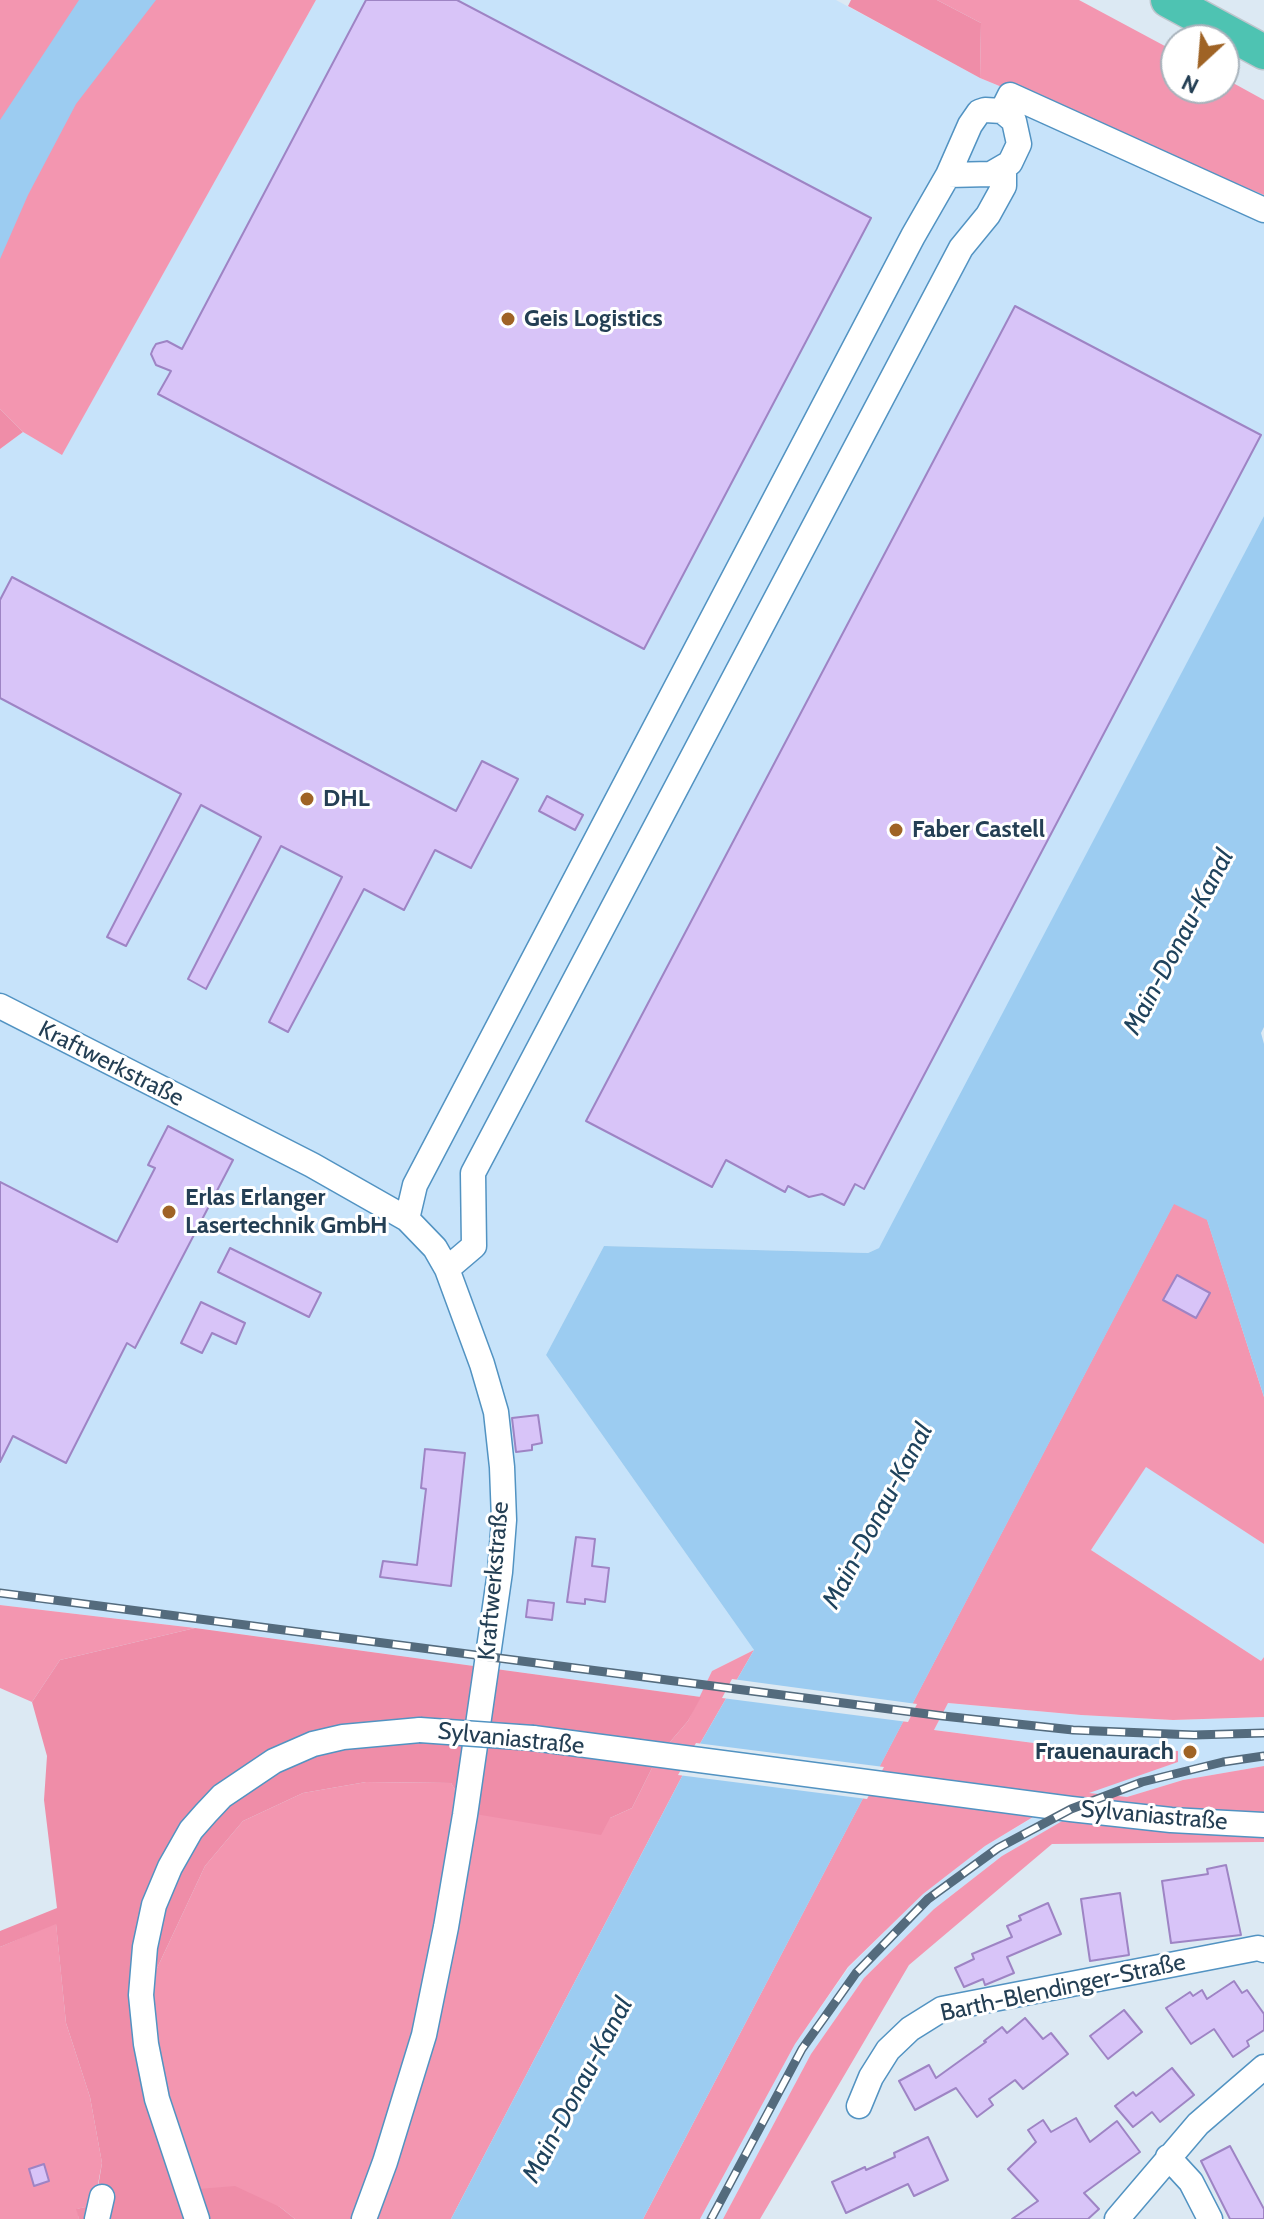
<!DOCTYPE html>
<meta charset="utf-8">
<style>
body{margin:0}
#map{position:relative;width:1264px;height:2219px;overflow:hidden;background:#dce9f3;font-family:Cabin,sans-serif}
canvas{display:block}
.north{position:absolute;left:1160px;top:24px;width:80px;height:80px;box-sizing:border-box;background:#fff;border:2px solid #a7b2bb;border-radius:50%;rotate:206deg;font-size:22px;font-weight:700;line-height:32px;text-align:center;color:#243f54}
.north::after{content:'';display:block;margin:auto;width:28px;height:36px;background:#9f6325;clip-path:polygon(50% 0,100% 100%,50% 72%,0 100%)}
</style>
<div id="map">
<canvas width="1264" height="2219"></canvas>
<div class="north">N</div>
</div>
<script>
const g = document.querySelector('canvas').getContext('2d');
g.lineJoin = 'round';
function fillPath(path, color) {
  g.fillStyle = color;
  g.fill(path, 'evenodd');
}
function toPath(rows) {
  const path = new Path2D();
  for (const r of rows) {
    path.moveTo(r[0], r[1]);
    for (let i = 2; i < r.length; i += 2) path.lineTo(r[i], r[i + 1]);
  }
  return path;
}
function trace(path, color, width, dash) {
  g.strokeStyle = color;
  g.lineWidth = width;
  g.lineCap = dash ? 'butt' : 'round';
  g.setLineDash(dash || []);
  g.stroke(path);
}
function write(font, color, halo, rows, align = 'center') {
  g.font = font + ' Cabin,sans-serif';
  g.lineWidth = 6;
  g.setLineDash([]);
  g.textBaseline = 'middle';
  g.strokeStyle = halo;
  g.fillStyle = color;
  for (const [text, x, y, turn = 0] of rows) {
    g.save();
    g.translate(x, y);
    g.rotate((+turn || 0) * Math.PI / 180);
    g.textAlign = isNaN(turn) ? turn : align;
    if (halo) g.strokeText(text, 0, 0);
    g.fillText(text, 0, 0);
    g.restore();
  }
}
fillPath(toPath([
 [316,0,836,0,980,78,1264,195,1264,516,886,1238,879,1248,868,1253,604,1246,546,1355,754,1650,712,1671,701,1697,196,1628,0,1605,0,449,23,432,62,454],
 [1146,1466,1264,1544,1264,1657,1261,1661,1091,1550],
 [947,1703,1081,1715,1173,1720,1264,1717,1264,1766,1183,1780,1127,1797,1086,1793,1178,1762,1178,1751,1072,1748,934,1730],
 [1034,1817,1065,1820,1002,1856,934,1909,864,1978,811,2054,723,2219,700,2219,795,2044,849,1967,923,1894,985,1846]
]), '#c7e3fa');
fillPath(toPath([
 [0,0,316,0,62,455,23,432,0,409],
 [937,0,1079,0,1176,52,1176,88,1224,88,1224,78,1264,100,1264,195,980,78,981,23],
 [1174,1203,1207,1219,1264,1397,1264,1544,1146,1467,1091,1550,1261,1661,1264,1657,1264,1717,1173,1720,1081,1715,948,1703,934,1730,1072,1748,1178,1751,1178,1762,1089,1793,1127,1797,1183,1780,1264,1766,1264,1842,1052,1844,909,1965,760,2219,723,2219,811,2054,864,1978,934,1909,1002,1856,1064,1820,1033,1817,985,1846,923,1894,848,1967,795,2044,700,2219,643,2219],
 [0,1605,195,1628,60,1660,32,1702,0,1688],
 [754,1650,690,1761,451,2219,295,2219,280,2207,186,2190,144,1996,205,1866,243,1821,303,1793,366,1782,451,1783,469,1813,610,1818,632,1808,658,1756,688,1721,712,1671],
 [56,1923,66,2023,90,2097,102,2163,94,2205,77,2209,79,2219,0,2219,0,1947]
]), '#f396b0');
fillPath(toPath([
 [851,0,937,0,981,23,980,78,848,6],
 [0,409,23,432,0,449],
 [195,1628,701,1697,688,1721,658,1756,632,1808,610,1818,601,1835,469,1813,451,1783,366,1782,303,1793,243,1821,205,1866,144,1996,186,2190,235,2186,280,2207,295,2219,79,2219,76,2209,95,2205,102,2163,90,2097,66,2023,56,1924,0,1947,0,1931,57,1908,44,1800,47,1756,32,1702,60,1660]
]), '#ef8da8');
fillPath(toPath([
 [79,0,156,0,76,104,28,195,0,259,0,120],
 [1264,516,1264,1027,1261,1033,1264,1044,1264,1397,1207,1220,1174,1204,643,2219,451,2219,690,1761,754,1650,546,1355,604,1246,868,1253,879,1248]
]), '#9cccf1');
fillPath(toPath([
 [732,1679,917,1704,908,1722,722,1698],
 [696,1743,884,1767,867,1799,678,1775]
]), '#dce9f3');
const building = toPath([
 [366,0,457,0,871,218,644,649,158,394,171,371,156,365,151,354,153,349,156,344,167,341,182,349,366,0],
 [1015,306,1261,435,864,1189,855,1184,844,1205,822,1194,809,1197,788,1186,785,1192,726,1160,712,1187,586,1121,1015,306],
 [12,577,456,811,482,761,518,779,471,868,435,850,404,910,364,889,288,1032,269,1022,342,877,281,846,206,989,188,979,261,837,201,805,126,946,107,937,181,794,0,698,0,600,12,577],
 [547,796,583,815,575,830,539,811,547,796],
 [168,1126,233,1160,135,1348,127,1343,66,1463,13,1436,0,1462,0,1182,117,1242,155,1168,148,1165,168,1126],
 [230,1248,321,1293,309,1317,218,1272,230,1248],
 [1177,1275,1210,1293,1196,1318,1163,1300,1177,1275],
 [201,1302,245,1323,236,1344,212,1333,202,1353,181,1343,201,1302],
 [538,1415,542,1443,532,1445,532,1450,516,1452,512,1418,538,1415],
 [425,1449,465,1453,451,1586,380,1577,383,1561,417,1565,426,1489,421,1488,425,1449],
 [576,1537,595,1539,592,1566,609,1568,605,1602,585,1599,585,1604,567,1602,576,1537],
 [528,1600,554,1603,552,1620,526,1617,528,1600],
 [1226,1865,1241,1935,1171,1943,1162,1881,1208,1874,1207,1869,1226,1865],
 [1120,1893,1129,1955,1090,1961,1081,1899,1120,1893],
 [1048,1903,1061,1934,1007,1957,1014,1973,985,1985,983,1979,964,1987,955,1968,974,1959,972,1954,1012,1937,1007,1926,1021,1920,1019,1916,1048,1903],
 [1234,1981,1242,1993,1247,1990,1264,2014,1264,2030,1247,2041,1249,2046,1233,2057,1214,2029,1191,2044,1166,2008,1190,1992,1193,1996,1202,1990,1207,1999,1234,1981],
 [1124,2010,1142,2032,1108,2059,1090,2036,1124,2010],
 [1025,2018,1043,2039,1051,2033,1068,2054,1023,2089,1015,2080,989,2099,993,2105,977,2117,956,2088,915,2110,899,2081,929,2065,936,2078,986,2042,984,2041,1002,2027,1007,2033,1025,2018],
 [1172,2068,1194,2095,1160,2122,1152,2112,1133,2127,1115,2106,1133,2092,1136,2096,1172,2068],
 [1076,2118,1090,2142,1117,2121,1140,2152,1084,2193,1099,2209,1088,2219,1012,2219,1038,2201,1008,2169,1036,2142,1028,2130,1043,2120,1051,2132,1076,2118],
 [928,2137,948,2180,914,2196,908,2184,846,2213,832,2182,865,2167,866,2170,895,2157,894,2153,928,2137],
 [1230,2146,1264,2209,1264,2219,1230,2219,1201,2161,1230,2146],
 [44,2164,49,2181,34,2186,29,2169,44,2164]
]);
fillPath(building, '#d8c4f8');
trace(building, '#9e84c4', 2);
const minor = toPath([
 [1002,111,1010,95,1264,210],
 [0,1006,312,1165,407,1219,435,1248,447,1269,482,1364,496,1412,502,1467,504,1520,500,1572,465,1815,446,1927,424,2035,385,2162,364,2219],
 [407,1219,415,1185,913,236,948,175,991,174,1010,163,1019,144,1014,121,1002,111,985,110,979,112,970,125,948,175],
 [447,1269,474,1246,473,1173,961,248,988,215,1004,186,1004,169],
 [533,1738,1071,1809,1171,1820,1264,1825],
 [859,2106,871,2077,888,2050,910,2029,942,2009,1258,1948,1264,1950],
 [1168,2157,1191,2182,1210,2219],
 [97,2219,102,2197],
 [197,2219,157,2099,146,2044,141,1995,145,1947,154,1905,170,1867,191,1830,206,1813,222,1796,274,1761,313,1744,343,1737,420,1730],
 [1117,2219,1198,2124,1264,2067]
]);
const highway = toPath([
 [1168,0,1264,52]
]);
trace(minor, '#5293c2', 27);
trace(highway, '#bdc5cc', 37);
trace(minor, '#fff', 24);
trace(highway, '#4ec3b2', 34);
const rail = toPath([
 [0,1593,943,1716,1073,1730,1194,1735,1264,1733],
 [711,2219,802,2049,856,1973,928,1899,998,1848,1071,1809,1142,1782,1223,1762,1264,1756]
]);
trace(rail, '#546b7d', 9);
trace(rail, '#fff', 6, [18]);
const minorBridge = toPath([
 [420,1730,533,1738]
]);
trace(minorBridge, '#5293c2', 27, []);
trace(minorBridge, '#fff', 24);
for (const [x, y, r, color] of [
 [508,319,8,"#9f6325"],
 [307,799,8,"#9f6325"],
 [896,830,8,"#9f6325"],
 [169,1212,8,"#9f6325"],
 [1190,1752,8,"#9f6325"]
]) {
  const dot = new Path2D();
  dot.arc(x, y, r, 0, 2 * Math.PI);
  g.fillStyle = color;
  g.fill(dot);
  trace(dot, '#fff', 3);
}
write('bold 24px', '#243f54', '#fff', [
 ["Geis Logistics",524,319],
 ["DHL",323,799],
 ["Faber Castell",912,830],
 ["Erlas Erlanger",185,1198],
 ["Lasertechnik GmbH",185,1226],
 ["Frauenaurach",1174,1752,"right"]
], 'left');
write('24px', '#243f54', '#fff', [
 ["Kraftwerkstraße",111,1064,27],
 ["Kraftwerkstraße",494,1581,-85],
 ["Sylvaniastraße",511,1739,6],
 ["Sylvaniastraße",1154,1816,5],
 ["Barth-Blendinger-Straße",1063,1988,-12]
]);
write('italic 26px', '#1f435d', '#fff', [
 ["Main-Donau-Kanal",1179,942,-62],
 ["Main-Donau-Kanal",878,1516,-62],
 ["Main-Donau-Kanal",578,2090,-62]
]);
</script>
